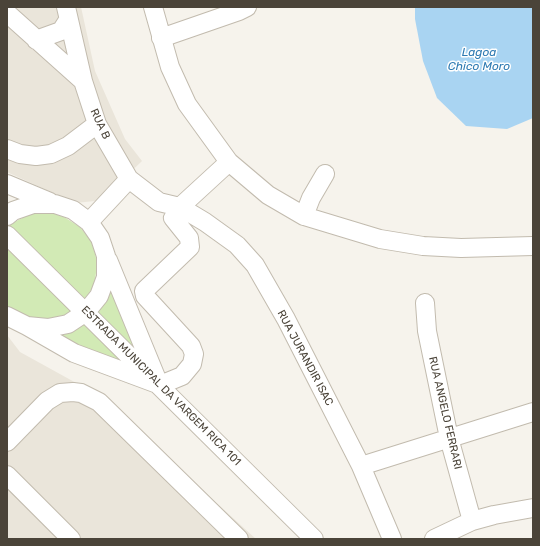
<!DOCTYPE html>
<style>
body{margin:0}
#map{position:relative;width:540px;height:546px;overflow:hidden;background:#f6f3ec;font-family:Rubik,sans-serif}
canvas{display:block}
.frame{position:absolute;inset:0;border:8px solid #4b4439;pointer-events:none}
</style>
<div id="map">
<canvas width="540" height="546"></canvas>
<div class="frame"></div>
</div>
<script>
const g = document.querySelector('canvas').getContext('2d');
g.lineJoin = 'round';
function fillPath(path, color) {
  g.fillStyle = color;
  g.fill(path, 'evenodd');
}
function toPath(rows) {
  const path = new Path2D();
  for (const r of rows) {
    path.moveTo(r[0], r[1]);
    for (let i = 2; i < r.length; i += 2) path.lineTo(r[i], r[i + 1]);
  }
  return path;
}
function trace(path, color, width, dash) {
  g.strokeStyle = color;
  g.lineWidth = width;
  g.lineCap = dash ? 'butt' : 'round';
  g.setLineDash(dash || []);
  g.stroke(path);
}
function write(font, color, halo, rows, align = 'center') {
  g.font = font + ' Rubik,sans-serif';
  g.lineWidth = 3;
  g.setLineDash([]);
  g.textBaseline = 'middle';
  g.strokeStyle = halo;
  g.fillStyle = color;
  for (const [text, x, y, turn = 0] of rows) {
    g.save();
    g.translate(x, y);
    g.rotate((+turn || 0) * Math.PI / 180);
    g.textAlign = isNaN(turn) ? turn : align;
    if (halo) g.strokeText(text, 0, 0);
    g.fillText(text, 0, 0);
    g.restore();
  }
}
fillPath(toPath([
 [7,7,81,7,95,71,125,139,142,161,107,195,95,201,75,203,7,172],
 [7,335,20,352,98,395,256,539,7,539]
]), '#eae5da');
fillPath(toPath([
 [35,213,55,214,64,217,80,227,91,241,95,250,97,267,94,285,85,300,9,225,26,216],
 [7,246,75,313,42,323,7,309],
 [111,286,139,353,98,314],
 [81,321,134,370,61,337,64,332]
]), '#d2eab5');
fillPath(toPath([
 [415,7,533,7,533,118,507,129,466,126,437,98,423,61,415,19]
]), '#a9d4f2');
const minor = toPath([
 [66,7,83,81,97,124,129,179,159,202,180,207,205,222,237,245,255,265,286,319,361,466,392,539],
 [153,7,170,67,187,104,229,162,268,195,304,216,380,239,423,246,461,248,533,246],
 [7,13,83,81],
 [161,38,239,11,247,7],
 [36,40,61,31,68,20],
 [7,149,20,154,36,156,51,154,68,146,97,124],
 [7,184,50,202],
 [7,216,13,211,33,204,55,204,73,210,89,222,100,238,106,256,106,277,99,296,86,312,68,324,48,328,27,326,7,316],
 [304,216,311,198,325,174],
 [89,222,129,179],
 [7,235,314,539],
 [108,260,156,377],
 [425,303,427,331,449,438,472,521],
 [27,326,74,353,160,385,182,376,192,364,194,354,191,346,145,296,144,291,190,247,189,238,173,218,180,207,229,162],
 [7,442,47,401,60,393,73,392,81,393,99,402,239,539],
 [361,466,533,412],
 [7,475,71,539],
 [434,539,472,521,494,515,533,508]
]);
trace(minor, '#c2bbae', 20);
trace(minor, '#fff', 18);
write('11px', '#4b4439', '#fff', [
 ["RUA B",100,124,65],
 ["RUA JURANDIR ISAC",305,358,62],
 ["ESTRADA MUNICIPAL DA VARGEM RICA 101",161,386,45],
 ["RUA ANGELO FERRARI",445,413,77]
]);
write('italic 12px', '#2e7ab2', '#fff', [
 ["Lagoa",479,53],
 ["Chico Moro",479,67]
]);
</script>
